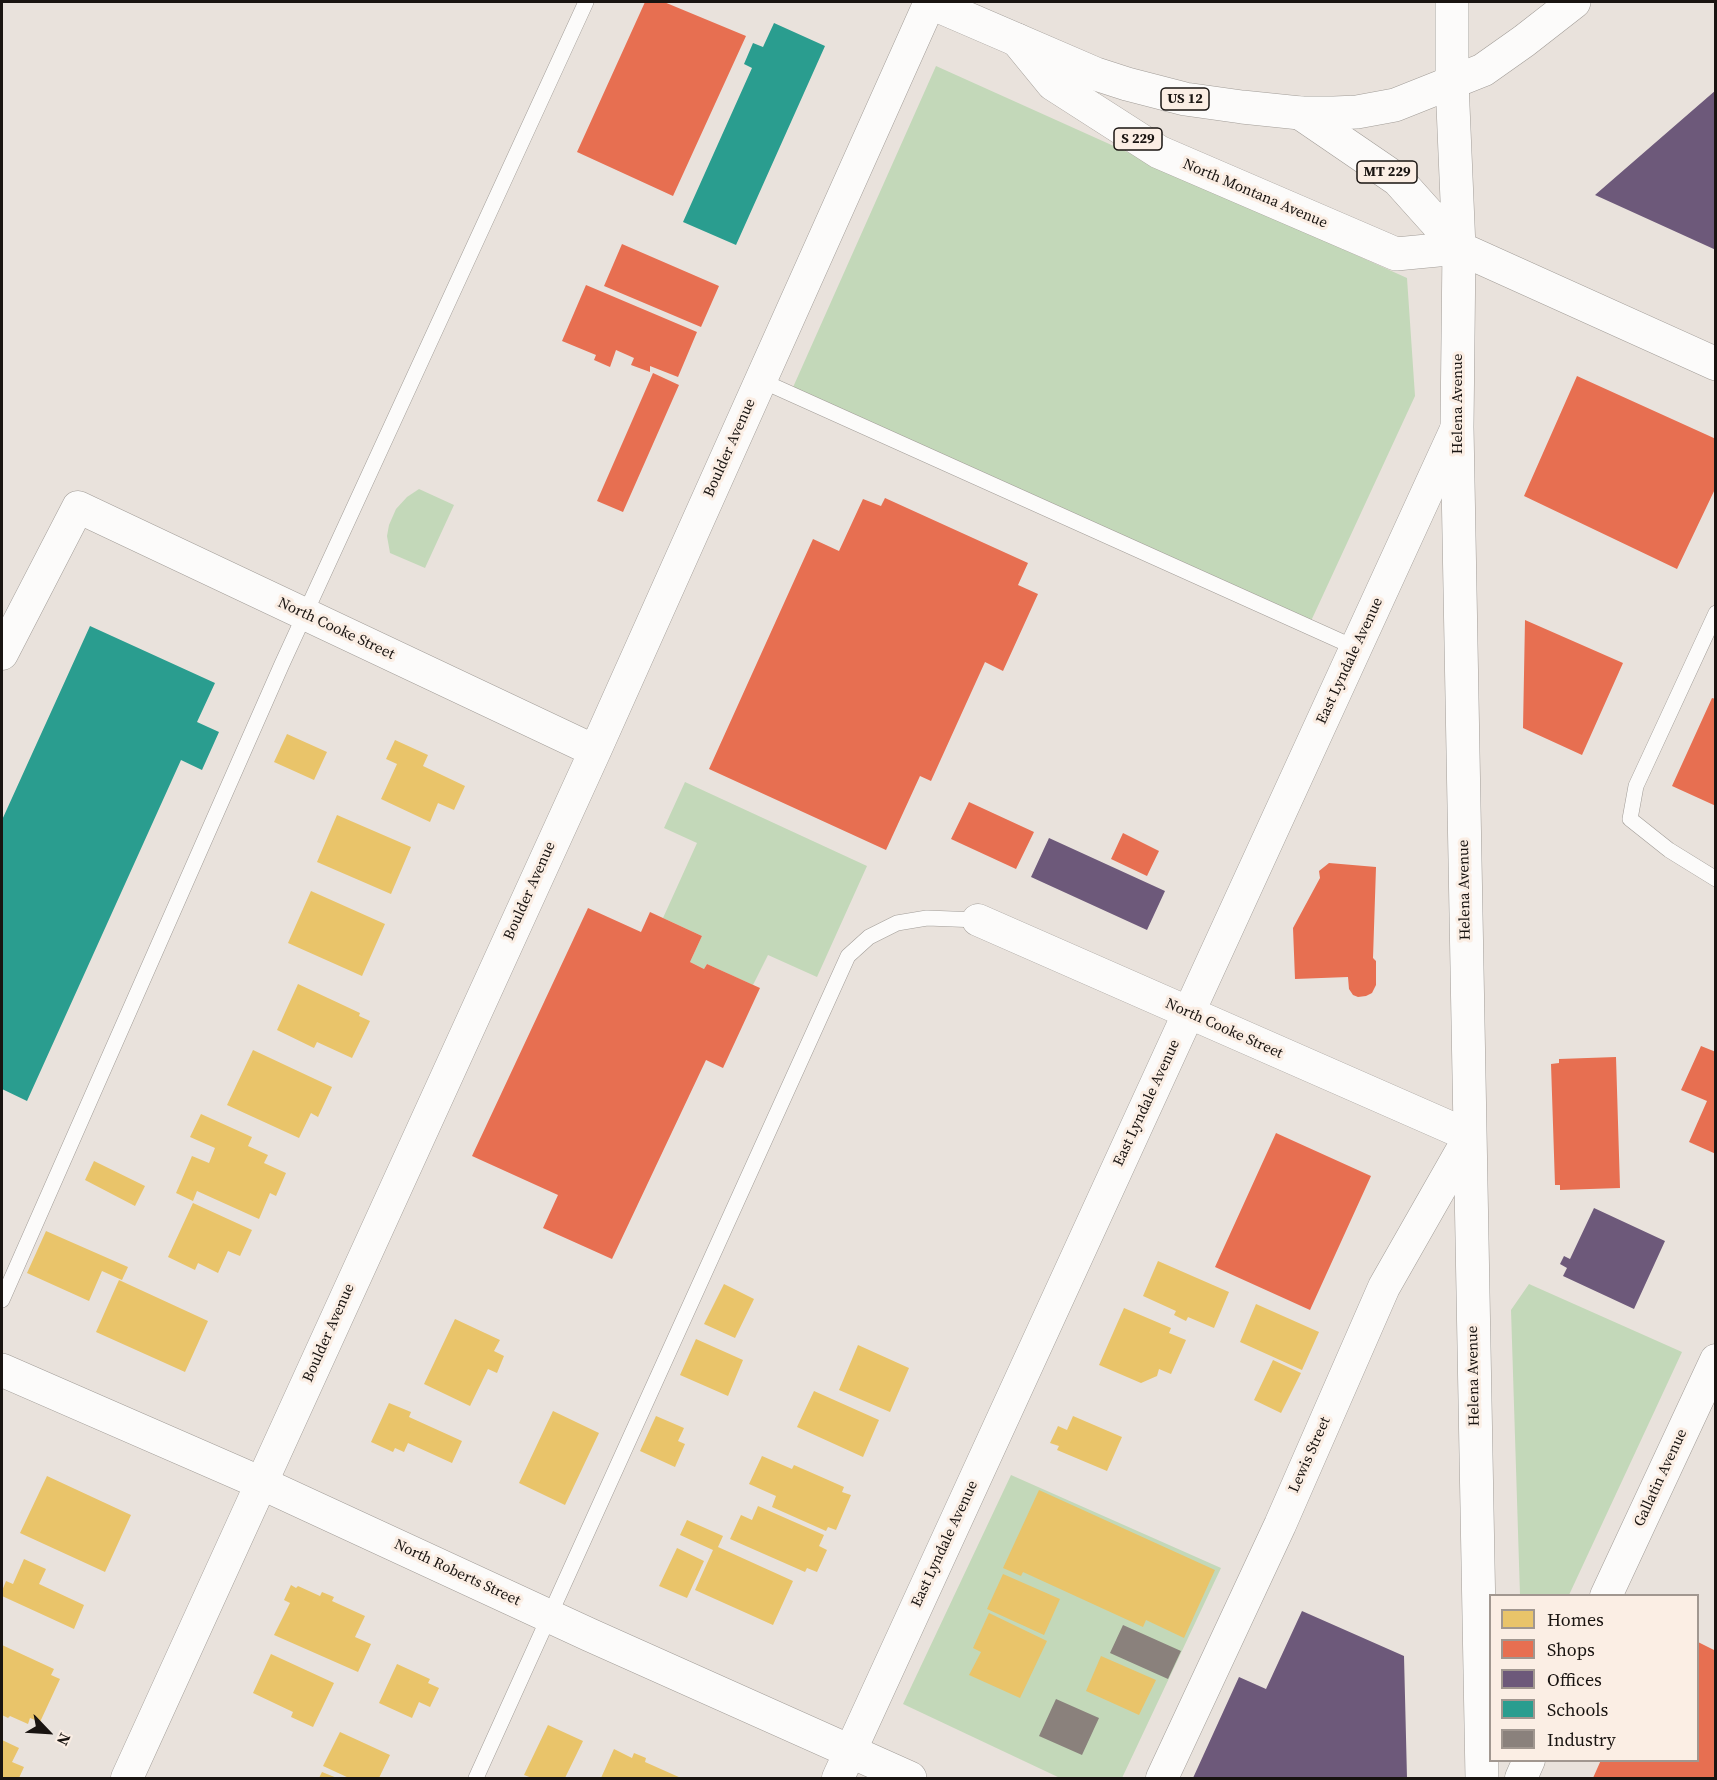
<!DOCTYPE html>
<style>
body{margin:0}
#map{position:relative;width:1717px;height:1780px;overflow:hidden;background:#e9e2dc;font-family:"Source Serif 4",serif}
canvas{display:block}
.frame{position:absolute;inset:0;border:3px solid #191411;pointer-events:none}
.legend{position:absolute;left:1489px;top:1594px;width:210px;height:168px;box-sizing:border-box;background:#fbeee4;border:2px solid #a19790;margin:0;padding:8px 10px;list-style:none;font-size:18px;color:#191411}
.legend li{display:flex;align-items:center;gap:12px;height:30px}
.legend b{width:30px;border:2px solid #a19790}
.north{position:absolute;left:18px;top:1702px;width:60px;height:60px;-webkit-text-stroke:4px #fbeee4;paint-order:stroke;rotate:115deg;font-size:16px;font-weight:700;line-height:24px;text-align:center;color:#191411}
.north::after{content:'';display:block;margin:auto;width:21px;height:27px;background:#191411;clip-path:polygon(50% 0,100% 100%,50% 72%,0 100%)}
</style>
<div id="map">
<canvas width="1717" height="1780"></canvas>
<div class="frame"></div>
<ul class="legend">
<li><b style="height:16px;background:#e9c46a"></b>Homes</li>
<li><b style="height:16px;background:#e76f51"></b>Shops</li>
<li><b style="height:16px;background:#6d597a"></b>Offices</li>
<li><b style="height:16px;background:#2a9d8f"></b>Schools</li>
<li><b style="height:16px;background:#8a817c"></b>Industry</li>
</ul>
<div class="north">N</div>
</div>
<script>
const g = document.querySelector('canvas').getContext('2d');
g.lineJoin = 'round';
function fillPath(path, color) {
  g.fillStyle = color;
  g.fill(path, 'evenodd');
}
function toPath(rows) {
  const path = new Path2D();
  for (const r of rows) {
    path.moveTo(r[0], r[1]);
    for (let i = 2; i < r.length; i += 2) path.lineTo(r[i], r[i + 1]);
  }
  return path;
}
function trace(path, color, width, dash) {
  g.strokeStyle = color;
  g.lineWidth = width;
  g.lineCap = dash ? 'butt' : 'round';
  g.setLineDash(dash || []);
  g.stroke(path);
}
function write(font, color, halo, rows, align = 'center') {
  g.font = font + ' "Source Serif 4",serif';
  g.lineWidth = 6;
  g.setLineDash([]);
  g.textBaseline = 'middle';
  g.strokeStyle = halo;
  g.fillStyle = color;
  for (const [text, x, y, turn = 0] of rows) {
    g.save();
    g.translate(x, y);
    g.rotate((+turn || 0) * Math.PI / 180);
    g.textAlign = isNaN(turn) ? turn : align;
    if (halo) g.strokeText(text, 0, 0);
    g.fillText(text, 0, 0);
    g.restore();
  }
}
fillPath(toPath([
 [936,66,1407,278,1415,396,1311,621,790,394],
 [419,489,454,505,425,568,390,553,387,536,389,525,396,509,407,497],
 [685,782,867,866,817,977,768,955,753,985,707,964,704,969,690,962,702,936,663,918,697,843,664,828],
 [1529,1284,1682,1352,1569,1595,1520,1595,1511,1310],
 [1011,1475,1221,1568,1122,1778,1060,1778,903,1704]
]), '#c3d8b9');
fillPath(toPath([
 [287,734,327,752,314,780,274,762],
 [395,740,428,755,423,766,465,786,454,810,438,803,430,822,381,799,397,764,386,759],
 [337,815,411,847,391,894,317,862],
 [311,891,385,924,362,976,288,943],
 [298,984,360,1013,359,1016,370,1021,352,1058,317,1042,314,1048,277,1030],
 [253,1050,332,1087,318,1117,311,1113,299,1138,227,1105],
 [201,1114,252,1137,248,1146,268,1155,264,1163,286,1173,276,1196,270,1193,259,1219,197,1191,193,1201,176,1193,192,1156,209,1163,215,1148,190,1137],
 [94,1161,145,1186,135,1206,85,1180],
 [193,1203,252,1230,240,1256,228,1251,218,1273,198,1263,195,1270,168,1257],
 [46,1231,128,1267,122,1280,102,1271,89,1301,27,1273],
 [1158,1261,1229,1292,1214,1328,1188,1317,1186,1321,1174,1315,1176,1311,1143,1296],
 [119,1280,208,1321,185,1372,96,1332],
 [724,1284,754,1299,735,1338,704,1324],
 [1256,1304,1319,1332,1302,1370,1240,1342],
 [1124,1308,1171,1328,1169,1333,1186,1340,1171,1374,1159,1369,1157,1376,1141,1383,1099,1365],
 [455,1319,500,1340,494,1351,504,1356,497,1373,488,1369,470,1406,424,1384],
 [696,1339,743,1360,728,1396,680,1375],
 [858,1345,909,1368,890,1412,839,1390],
 [1273,1360,1301,1373,1281,1413,1254,1400],
 [814,1391,879,1420,863,1457,797,1427],
 [389,1403,411,1412,409,1417,462,1441,452,1463,408,1443,404,1452,395,1448,393,1452,371,1442],
 [553,1411,599,1433,565,1505,519,1483],
 [656,1416,684,1428,678,1441,685,1444,675,1467,640,1451],
 [1073,1416,1122,1437,1107,1471,1057,1450,1059,1446,1050,1443,1058,1426,1067,1430],
 [762,1456,792,1469,794,1465,844,1487,842,1492,851,1495,836,1530,828,1527,826,1531,772,1507,776,1496,749,1484],
 [47,1476,131,1515,105,1572,20,1533],
 [1039,1490,1215,1570,1184,1638,1146,1620,1143,1627,1023,1572,1021,1576,1003,1568],
 [758,1506,824,1535,819,1546,827,1550,817,1572,807,1568,805,1572,730,1539,741,1515,752,1520],
 [687,1520,723,1536,718,1547,793,1581,773,1625,695,1590,713,1550,680,1535],
 [677,1548,704,1561,687,1598,659,1586],
 [24,1559,46,1569,39,1584,84,1605,74,1629,2,1596,2,1591,6,1581,13,1584],
 [1003,1574,1060,1599,1044,1635,987,1609],
 [291,1585,296,1588,298,1586,320,1596,322,1592,334,1597,332,1601,365,1616,355,1637,371,1644,358,1672,274,1635,290,1603,284,1600],
 [989,1613,1047,1641,1020,1698,969,1675,981,1652,973,1648],
 [2,1645,54,1669,51,1675,60,1679,40,1722,30,1718,28,1724,10,1716,8,1718,2,1715],
 [271,1654,334,1683,313,1727,291,1717,293,1712,253,1693],
 [1101,1656,1156,1680,1139,1715,1086,1691],
 [397,1664,430,1679,428,1683,439,1688,430,1707,419,1702,412,1718,379,1703],
 [548,1725,583,1741,565,1778,532,1778,524,1775],
 [340,1732,390,1755,379,1778,349,1778,323,1766],
 [2,1740,19,1748,12,1762,24,1767,19,1778,2,1778],
 [614,1749,632,1758,634,1753,646,1758,645,1762,681,1778,601,1778],
 [322,1772,337,1778,319,1778]
]), '#e9c46a');
fillPath(toPath([
 [645,2,664,2,746,36,673,196,577,152],
 [622,244,719,286,701,327,604,286],
 [586,285,697,332,678,377,650,366,650,372,631,365,634,358,616,350,610,367,594,360,596,355,562,341],
 [653,373,679,385,623,512,597,501],
 [1577,376,1716,439,1716,487,1677,569,1524,496],
 [885,498,1028,563,1018,585,1038,594,1003,671,985,662,931,781,920,776,886,850,709,769,813,539,839,551,863,499,881,506],
 [1525,620,1623,663,1582,755,1523,728],
 [1712,698,1716,699,1716,806,1672,786],
 [969,802,1034,832,1016,869,951,839],
 [1123,833,1159,851,1147,876,1111,859],
 [1329,863,1376,867,1373,958,1376,961,1376,985,1372,993,1366,996,1358,997,1353,995,1349,989,1348,977,1295,979,1293,928,1320,878,1319,871],
 [588,908,641,932,650,912,702,936,690,962,704,969,707,964,760,988,723,1068,706,1060,612,1259,543,1228,558,1195,472,1156],
 [1701,1046,1716,1052,1716,1154,1689,1142,1707,1101,1681,1090],
 [1616,1057,1620,1188,1560,1190,1560,1185,1555,1185,1551,1064,1559,1063,1559,1059],
 [1276,1133,1371,1176,1310,1310,1215,1267],
 [1698,1642,1716,1651,1716,1778,1593,1778,1601,1760,1698,1760]
]), '#e76f51');
fillPath(toPath([
 [1716,90,1716,250,1595,195],
 [1049,838,1165,891,1147,930,1031,877],
 [1594,1208,1665,1241,1634,1309,1563,1276,1567,1268,1560,1264,1564,1256,1570,1259],
 [1302,1611,1404,1656,1407,1778,1193,1778,1239,1677,1266,1689]
]), '#6d597a');
fillPath(toPath([
 [774,23,825,46,736,245,683,222,752,68,744,64,753,43,763,47],
 [90,626,215,683,197,722,219,732,202,770,181,760,27,1101,2,1089,2,820]
]), '#2a9d8f');
fillPath(toPath([
 [1123,1625,1181,1651,1168,1679,1110,1653],
 [1056,1699,1099,1718,1082,1755,1039,1736]
]), '#8a817c');
const lane = toPath([
 [760,380,1356,648],
 [1716,613,1636,786,1630,819,1669,850,1716,879],
 [2,1300,282,664,586,2],
 [476,1778,848,956,869,937,897,923,927,918,978,920]
]);
const street = toPath([
 [2,654,78,507,595,751],
 [978,920,1470,1136,1384,1287,1280,1525,1162,1778],
 [1606,1596,1716,1360],
 [127,1778,595,751,930,2],
 [838,1778,1457,427],
 [1521,1778,1529,1760]
]);
const secondary = toPath([
 [1452,82,1452,2],
 [1459,248,1457,427,1482,1778],
 [2,1370,261,1483,590,1635,910,1778]
]);
const primary = toPath([
 [1017,40,1053,84,1159,152,1396,254,1459,248],
 [1452,82,1459,248],
 [1300,113,1398,180,1459,248,1716,364]
]);
const highway = toPath([
 [929,2,1096,74,1127,84,1185,99,1242,107,1300,113,1334,113,1357,112,1395,105,1483,70,1524,41,1574,2]
]);
trace(lane, '#a19c97', 16);
trace(street, '#a19c97', 33);
trace(secondary, '#a19c97', 34);
trace(primary, '#a19c97', 34);
trace(highway, '#a19c97', 34);
trace(lane, '#fcfbfa', 15);
trace(street, '#fcfbfa', 32);
trace(secondary, '#fcfbfa', 33);
trace(primary, '#fcfbfa', 33);
trace(highway, '#fcfbfa', 33);
for (const [x, y, w] of [
 [1185,99,48],
 [1138,139,48],
 [1387,172,60]
]) {
  const box = new Path2D();
  box.roundRect(x - w / 2, y - 11, w, 22, 4.5);
  g.fillStyle = '#fbeee4';
  g.fill(box);
  trace(box, '#191411', 1.5);
}
write('bold 14px', '#191411', null, [
 ["US 12",1185,99],
 ["S 229",1138,139],
 ["MT 229",1387,172]
]);
write('15px', '#191411', '#fbeee4', [
 ["North Montana Avenue",1255,194,23],
 ["Helena Avenue",1458,404,-90],
 ["Boulder Avenue",730,448,-66],
 ["North Cooke Street",336,629,25],
 ["East Lyndale Avenue",1350,661,-65],
 ["Helena Avenue",1465,890,-91],
 ["Boulder Avenue",530,891,-66],
 ["North Cooke Street",1224,1029,24],
 ["East Lyndale Avenue",1147,1103,-65],
 ["Boulder Avenue",329,1333,-66],
 ["Helena Avenue",1474,1376,-91],
 ["Lewis Street",1310,1455,-66],
 ["Gallatin Avenue",1661,1478,-65],
 ["East Lyndale Avenue",945,1544,-65],
 ["North Roberts Street",457,1573,25]
]);
</script>
